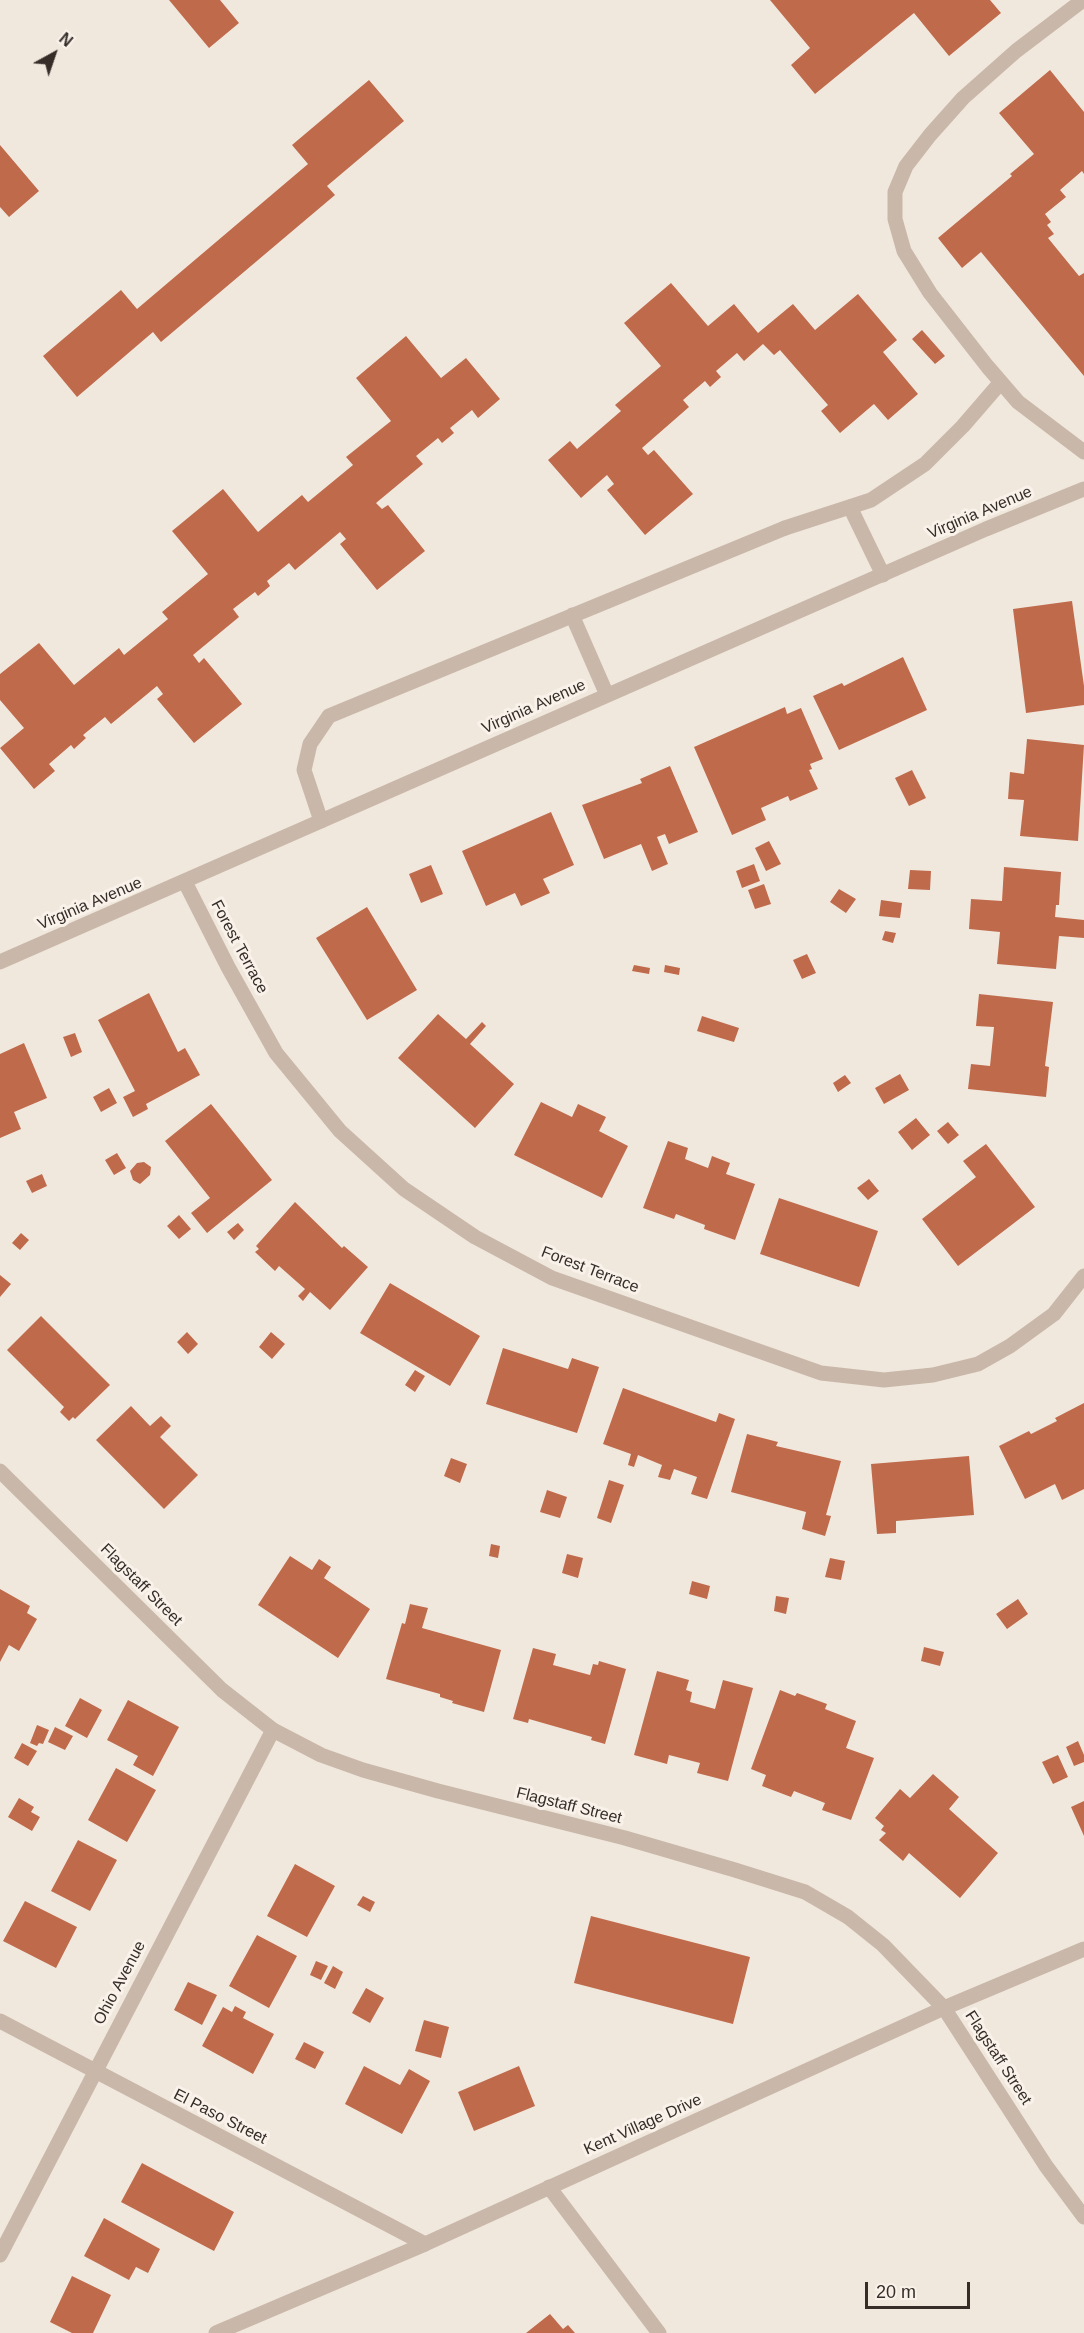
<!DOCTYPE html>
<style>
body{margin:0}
#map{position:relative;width:1084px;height:2333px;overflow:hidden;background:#f1e8dd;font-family:Helvetica,sans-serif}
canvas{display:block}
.north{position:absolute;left:24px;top:24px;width:60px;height:60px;-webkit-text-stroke:4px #f9f2ea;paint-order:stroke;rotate:40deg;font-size:16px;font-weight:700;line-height:24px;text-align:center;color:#362d29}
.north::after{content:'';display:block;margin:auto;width:21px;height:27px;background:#362d29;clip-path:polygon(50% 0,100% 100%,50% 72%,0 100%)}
.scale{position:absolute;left:865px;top:2282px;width:105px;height:27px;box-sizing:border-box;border:3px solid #362d29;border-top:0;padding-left:8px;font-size:18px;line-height:21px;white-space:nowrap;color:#362d29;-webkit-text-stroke:4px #f9f2ea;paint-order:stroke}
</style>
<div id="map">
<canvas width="1084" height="2333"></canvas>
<div class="north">N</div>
<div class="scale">20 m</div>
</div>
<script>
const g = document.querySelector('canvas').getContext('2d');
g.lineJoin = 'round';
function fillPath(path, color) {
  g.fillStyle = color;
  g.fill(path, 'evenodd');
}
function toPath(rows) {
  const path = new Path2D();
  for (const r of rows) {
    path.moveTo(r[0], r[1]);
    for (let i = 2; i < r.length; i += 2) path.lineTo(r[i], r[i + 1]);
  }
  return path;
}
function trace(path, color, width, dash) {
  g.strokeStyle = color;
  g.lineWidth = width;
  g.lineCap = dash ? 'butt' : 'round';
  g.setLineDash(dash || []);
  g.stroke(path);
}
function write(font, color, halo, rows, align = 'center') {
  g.font = font + ' Helvetica,sans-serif';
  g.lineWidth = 6;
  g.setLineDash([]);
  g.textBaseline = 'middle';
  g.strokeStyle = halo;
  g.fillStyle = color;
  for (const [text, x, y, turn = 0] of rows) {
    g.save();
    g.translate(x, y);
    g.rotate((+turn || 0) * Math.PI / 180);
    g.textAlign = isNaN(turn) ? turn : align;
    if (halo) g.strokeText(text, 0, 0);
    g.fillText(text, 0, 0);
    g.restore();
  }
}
fillPath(toPath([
 [169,0,220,0,239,23,209,48],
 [770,0,990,0,1001,13,949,56,914,13,815,94,791,65,810,48],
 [1050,70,1084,112,1084,174,1082,171,1060,190,1066,197,1045,214,1051,222,1047,225,1054,234,1048,238,1079,276,1084,273,1084,376,981,252,962,268,938,238,1012,176,1010,174,1034,154,999,113],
 [369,80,404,121,327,186,335,195,161,342,153,332,77,397,43,356,121,290,137,309,308,164,292,145],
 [0,145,39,191,9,217,0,207],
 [671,283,708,326,734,304,758,333,793,304,815,330,858,294,897,340,883,352,918,394,888,420,874,404,840,433,821,411,828,405,780,350,774,355,763,344,744,361,737,353,716,371,721,377,710,387,705,381,683,400,689,407,642,448,648,455,654,450,693,494,645,535,607,490,614,484,607,475,581,498,548,460,570,441,577,449,621,411,615,405,661,366,624,323],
 [922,330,945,356,935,364,912,339],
 [406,336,441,378,466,358,500,399,478,418,472,410,450,428,454,433,442,443,438,438,416,456,423,464,376,503,382,509,388,505,425,551,377,590,340,544,346,539,340,532,295,570,289,563,267,581,270,586,258,596,255,592,233,609,239,617,193,655,199,663,204,658,242,704,194,743,157,699,163,694,157,686,111,724,105,717,83,735,86,738,74,749,71,745,49,764,55,771,34,789,0,748,24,728,0,700,0,674,39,643,74,685,119,648,124,655,168,619,162,612,208,574,172,531,223,489,258,532,302,495,308,502,353,465,346,457,391,421,356,378],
 [1072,601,1084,686,1084,705,1026,713,1013,609],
 [903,657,927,710,839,750,813,696,842,683,844,686],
 [785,707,787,714,801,708,823,759,810,764,812,769,809,770,818,789,790,801,788,796,761,808,766,820,732,835,694,747],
 [1027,739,1084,745,1078,841,1020,836,1024,800,1008,799,1010,772,1024,774],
 [670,766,698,832,669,844,665,834,657,837,668,864,652,871,641,844,604,859,582,805,642,783,640,779],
 [912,770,926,798,909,806,895,778],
 [551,812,574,865,543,879,550,893,521,906,515,893,486,906,462,851],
 [769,841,781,864,766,871,755,848],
 [754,864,760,881,742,888,736,871],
 [431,865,443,894,421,903,409,874],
 [1004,867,1061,872,1059,905,1056,905,1055,917,1084,920,1084,938,1059,936,1056,969,997,964,1000,932,969,929,971,899,1002,901],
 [910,870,931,871,930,890,908,889],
 [764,884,771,904,755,909,748,890],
 [839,889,856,899,846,913,830,902],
 [881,900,902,903,900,918,879,916],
 [367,907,417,990,367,1020,316,938],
 [885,931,896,933,893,943,882,940],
 [807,954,816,973,802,979,793,960],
 [634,965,650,968,649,974,632,971],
 [665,965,680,968,679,975,664,972],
 [149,993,178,1052,185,1048,200,1075,146,1104,148,1109,133,1117,123,1097,135,1091,98,1020],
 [979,994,1053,1002,1045,1066,1049,1067,1046,1097,968,1089,971,1064,990,1066,994,1027,976,1026],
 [438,1014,466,1039,482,1022,486,1026,470,1044,514,1084,475,1128,398,1058],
 [702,1016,739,1028,734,1042,697,1031],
 [75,1033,82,1052,71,1057,63,1037],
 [24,1043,47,1098,14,1112,21,1129,0,1138,0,1054],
 [900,1074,909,1090,884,1104,875,1088],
 [845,1075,851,1083,838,1092,833,1083],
 [109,1088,117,1103,101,1112,93,1097],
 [541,1102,572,1117,578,1104,606,1117,599,1131,628,1146,602,1198,514,1155],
 [211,1104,272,1180,207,1233,191,1213,210,1198,165,1141],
 [916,1118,930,1135,912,1150,898,1132],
 [948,1122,959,1135,948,1144,937,1131],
 [668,1141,688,1148,685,1159,708,1168,712,1156,730,1163,726,1174,755,1184,735,1240,704,1229,705,1225,676,1214,674,1219,643,1208],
 [986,1144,1035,1207,958,1266,922,1219,976,1177,963,1161],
 [117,1153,126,1168,114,1175,105,1160],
 [144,1162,151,1167,150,1175,140,1184,133,1180,130,1171,137,1163],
 [42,1174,47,1186,32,1193,26,1181],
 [869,1179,879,1191,868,1200,857,1188],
 [779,1198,878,1231,859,1287,760,1254],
 [295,1202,342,1248,344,1246,368,1267,330,1310,310,1292,303,1301,298,1296,305,1289,279,1266,275,1271,255,1252,259,1249,256,1246],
 [179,1215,191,1229,179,1239,167,1226],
 [238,1223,244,1230,234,1240,227,1232],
 [21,1233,29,1240,20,1250,12,1243],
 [0,1275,11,1284,0,1297],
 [390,1283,480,1336,450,1386,360,1333],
 [41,1316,110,1385,75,1419,73,1417,69,1421,60,1412,64,1407,7,1350],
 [187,1332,198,1344,188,1354,177,1342],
 [271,1332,285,1344,272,1359,259,1347],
 [503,1348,568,1369,572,1358,599,1367,577,1433,486,1404],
 [415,1370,425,1376,415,1392,405,1385],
 [623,1388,716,1422,719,1413,735,1419,707,1499,691,1494,697,1477,674,1469,670,1480,658,1477,662,1465,638,1455,634,1467,628,1465,631,1454,603,1444],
 [1084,1403,1084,1489,1062,1500,1055,1484,1025,1499,999,1446,1029,1431,1031,1434,1057,1421,1055,1418],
 [131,1406,150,1426,161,1416,171,1426,160,1437,198,1475,164,1509,96,1440],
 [747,1434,778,1442,776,1446,841,1461,826,1515,831,1516,825,1536,802,1529,806,1512,731,1492],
 [969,1456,974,1515,896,1521,896,1533,877,1534,871,1464],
 [451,1458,467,1464,460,1483,444,1476],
 [609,1480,624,1485,611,1523,597,1518],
 [547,1490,567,1497,560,1518,540,1512],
 [491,1544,500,1546,498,1558,489,1556],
 [567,1554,583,1558,578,1578,562,1573],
 [290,1556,312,1570,319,1559,331,1567,324,1578,370,1609,338,1658,258,1605],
 [830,1558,845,1561,841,1580,825,1577],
 [692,1581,710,1586,707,1599,689,1594],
 [0,1589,30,1606,27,1613,37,1619,19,1651,9,1645,0,1662],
 [776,1596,789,1598,786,1614,774,1611],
 [1018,1599,1028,1614,1007,1629,996,1614],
 [410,1604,428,1608,422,1628,501,1650,484,1712,452,1703,453,1701,440,1697,440,1694,386,1679,402,1623,405,1624],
 [924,1647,944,1652,940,1666,921,1661],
 [533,1648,556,1654,553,1665,590,1675,593,1664,598,1665,599,1661,626,1669,605,1744,591,1740,592,1737,529,1719,528,1723,513,1719],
 [657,1671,689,1680,686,1690,692,1692,690,1702,715,1709,723,1680,753,1688,728,1781,697,1773,700,1763,669,1755,667,1764,634,1755],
 [780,1690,795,1696,797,1693,827,1704,825,1709,856,1721,846,1748,874,1758,851,1820,822,1810,825,1803,794,1791,791,1797,762,1786,766,1775,751,1769],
 [80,1698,102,1710,87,1738,65,1726],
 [128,1700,179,1727,153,1776,133,1765,138,1756,107,1740],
 [37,1725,49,1730,43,1744,39,1743,37,1746,30,1743],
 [55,1727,73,1736,65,1750,48,1742],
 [1078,1741,1084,1755,1084,1762,1074,1766,1066,1747],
 [22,1743,37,1751,28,1766,14,1758],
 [1058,1755,1068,1777,1053,1784,1042,1762],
 [116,1768,156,1790,127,1842,88,1820],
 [933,1774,959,1797,949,1809,998,1853,960,1898,909,1853,903,1861,879,1840,886,1833,881,1830,884,1826,875,1818,900,1789,910,1798],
 [19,1798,34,1807,31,1812,40,1817,32,1831,8,1817],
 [1084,1801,1084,1836,1071,1807],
 [78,1840,117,1860,90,1911,51,1891],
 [295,1864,335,1886,307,1937,267,1916],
 [363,1896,375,1902,370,1912,357,1905],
 [25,1901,77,1927,56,1968,3,1941],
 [591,1916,750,1957,733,2024,574,1983],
 [257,1935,297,1956,269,2008,229,1986],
 [316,1961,328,1966,321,1980,310,1975],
 [333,1966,343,1972,335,1989,324,1983],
 [188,1982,217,1995,202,2025,174,2010],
 [366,1988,384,1998,370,2023,352,2013],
 [235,2006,246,2012,243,2018,274,2034,253,2074,202,2046,223,2007,232,2012],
 [424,2020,449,2027,441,2058,415,2051],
 [304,2042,324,2052,315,2069,295,2059],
 [364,2066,400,2085,409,2069,430,2081,402,2134,345,2104],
 [519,2066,535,2106,474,2131,458,2092],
 [142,2163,234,2212,214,2251,121,2202],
 [104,2218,160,2249,148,2273,136,2267,129,2280,84,2256],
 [72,2276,111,2295,93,2333,72,2333,50,2322],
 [550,2314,563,2329,568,2325,575,2333,526,2333]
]), '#c06a4c');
trace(toPath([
 [850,507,883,575],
 [572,615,607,695],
 [321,821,304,770,310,744,329,716,785,528]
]), '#c9b8aa', 15);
trace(toPath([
 [1083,0,1016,51,963,98,930,135,906,166,895,192,895,219,904,251,930,293,987,366,1018,402,1084,452],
 [785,528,871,500,925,464,963,426,1001,382],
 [185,882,228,967,276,1053,340,1131,404,1189,475,1237,552,1278,821,1373,884,1380,933,1375,978,1364,1010,1346,1054,1314,1084,1276],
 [0,962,986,529,1084,489],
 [0,2021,425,2244],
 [549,2187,659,2333],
 [0,2255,273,1730]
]), '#c9b8aa', 15);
trace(toPath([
 [0,1471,222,1690,273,1730,321,1755,363,1770,438,1791,625,1838,735,1870,805,1892,848,1917,883,1945,944,2008,1046,2166,1084,2217],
 [216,2333,425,2244,944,2008,1084,1949]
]), '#c9b8aa', 15);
write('16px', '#362d29', '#f9f2ea', [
 ["Virginia Avenue",980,513,-23],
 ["Virginia Avenue",534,707,-24],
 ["Virginia Avenue",90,904,-23],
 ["Forest Terrace",239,947,62],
 ["Forest Terrace",590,1270,21],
 ["Flagstaff Street",141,1585,45],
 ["Flagstaff Street",569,1806,14],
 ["Ohio Avenue",120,1983,-62],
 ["Flagstaff Street",998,2058,57],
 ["El Paso Street",220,2117,27],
 ["Kent Village Drive",643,2125,-24]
]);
</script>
